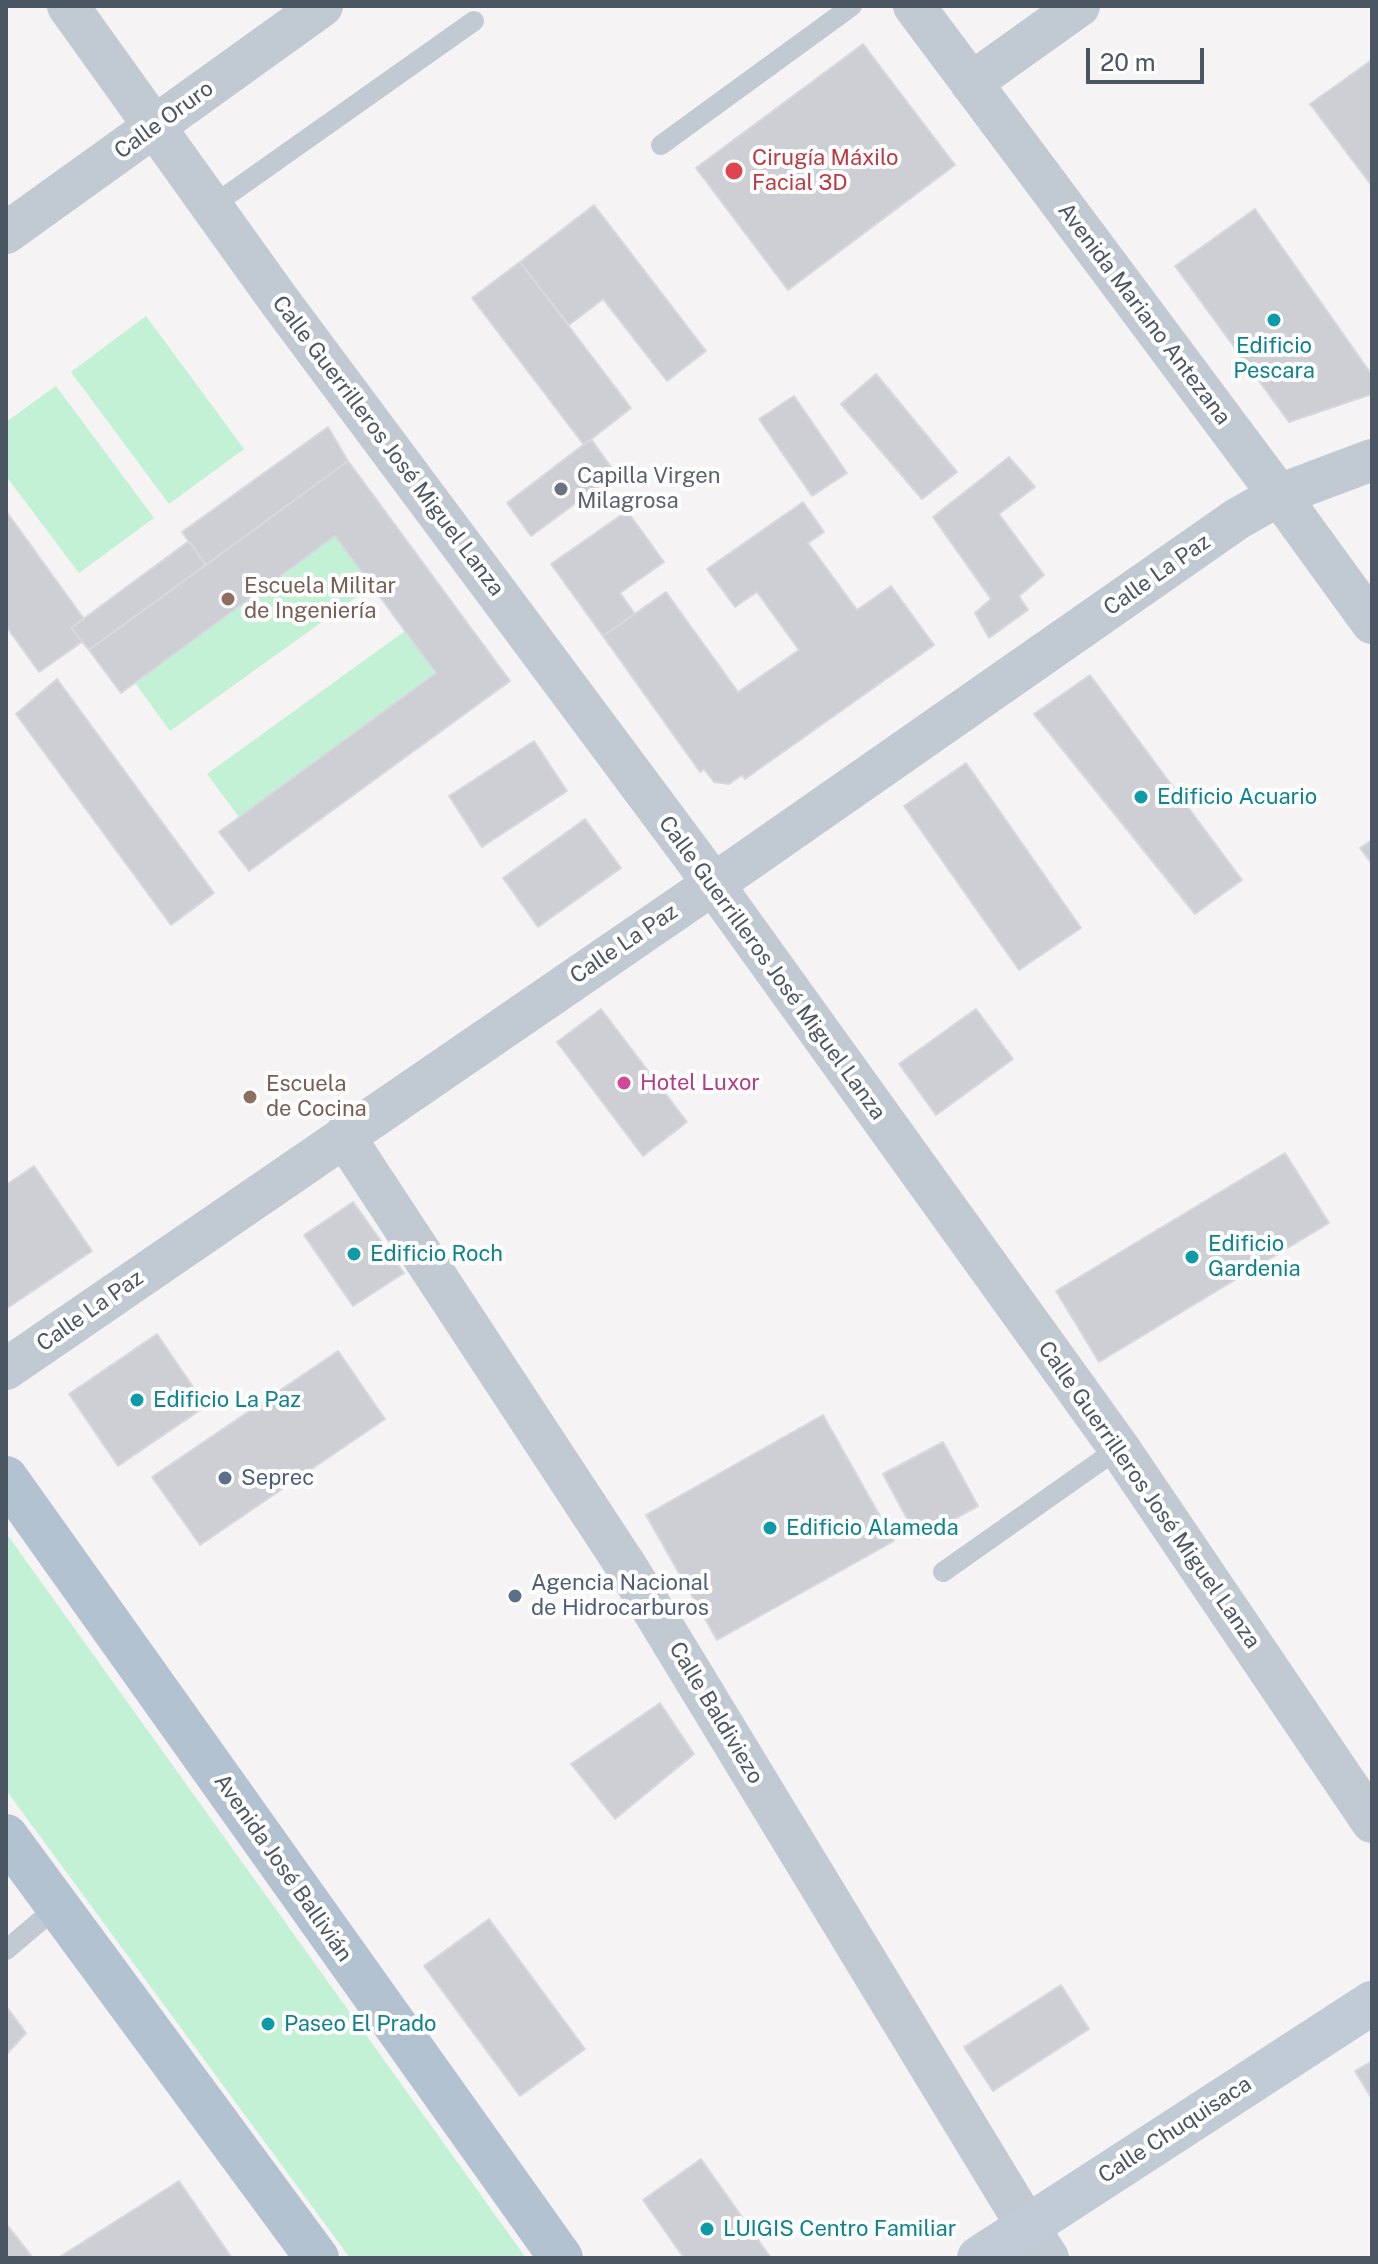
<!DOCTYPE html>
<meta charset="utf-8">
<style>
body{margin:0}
#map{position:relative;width:1378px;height:2264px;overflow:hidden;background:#f5f3f3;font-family:"Public Sans",sans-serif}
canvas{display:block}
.frame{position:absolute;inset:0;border:8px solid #4a5661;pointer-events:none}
.scale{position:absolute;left:1086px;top:48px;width:118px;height:36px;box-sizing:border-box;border:4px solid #4a5661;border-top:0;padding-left:10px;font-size:24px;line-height:28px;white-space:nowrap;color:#4a5661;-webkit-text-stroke:6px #fff;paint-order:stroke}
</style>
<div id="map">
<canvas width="1378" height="2264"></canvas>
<div class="frame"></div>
<div class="scale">20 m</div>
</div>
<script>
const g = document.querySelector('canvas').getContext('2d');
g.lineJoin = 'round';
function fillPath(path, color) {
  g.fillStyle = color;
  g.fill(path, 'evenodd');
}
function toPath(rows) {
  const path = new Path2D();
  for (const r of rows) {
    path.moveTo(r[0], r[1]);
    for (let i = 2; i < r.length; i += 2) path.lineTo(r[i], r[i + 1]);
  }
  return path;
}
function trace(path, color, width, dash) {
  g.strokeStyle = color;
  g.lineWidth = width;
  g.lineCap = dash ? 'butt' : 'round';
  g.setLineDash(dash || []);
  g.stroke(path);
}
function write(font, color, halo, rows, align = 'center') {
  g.font = font + ' "Public Sans",sans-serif';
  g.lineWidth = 8;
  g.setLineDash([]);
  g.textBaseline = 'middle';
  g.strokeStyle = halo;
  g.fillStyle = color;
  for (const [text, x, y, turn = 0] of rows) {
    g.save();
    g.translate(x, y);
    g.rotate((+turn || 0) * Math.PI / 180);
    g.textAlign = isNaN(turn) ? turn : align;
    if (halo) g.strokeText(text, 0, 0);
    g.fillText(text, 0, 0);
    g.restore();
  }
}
fillPath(toPath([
 [146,316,244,449,169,504,71,372],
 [56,386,154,518,79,573,6,476,6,422],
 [335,536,372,586,170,731,135,683],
 [405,631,436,673,239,817,207,774],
 [6,1533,526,2258,350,2258,6,1790]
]), '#c3f1d5');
const building = toPath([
 [863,44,955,165,788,290,696,168,863,44],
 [1372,60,1372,186,1310,104,1372,60],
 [594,205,706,351,667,381,603,299,569,325,520,262,594,205],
 [1255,209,1372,375,1372,394,1289,422,1175,266,1255,209],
 [520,262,631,408,584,445,472,298,520,262],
 [876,374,957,472,922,499,841,404,876,374],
 [794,396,847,473,812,496,759,419,794,396],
 [328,427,348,461,206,565,182,532,328,427],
 [591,439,616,474,531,536,507,503,591,439],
 [1009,457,1035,487,999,514,1044,575,1019,596,1028,610,989,638,975,613,991,599,933,517,1009,457],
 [348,461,510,681,249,871,219,832,436,673,335,536,121,693,89,650,348,461],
 [803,502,824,532,808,543,857,610,891,586,934,645,745,779,742,775,729,784,714,782,704,769,700,772,603,636,666,592,738,692,799,650,757,592,735,607,707,569,803,502],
 [6,511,84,619,71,628,82,642,39,672,6,626,6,511],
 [627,511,664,562,620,593,635,614,603,636,551,564,627,511],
 [189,541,206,565,89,650,71,628,189,541],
 [1090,675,1242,880,1195,914,1034,714,1090,675],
 [57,679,214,893,171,925,16,714,57,679],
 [534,741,567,791,482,847,449,796,534,741],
 [966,763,1081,928,1019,970,904,806,966,763],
 [585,819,621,868,538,927,503,878,585,819],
 [1372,840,1372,864,1360,848,1372,840],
 [601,1009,687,1122,643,1156,557,1042,601,1009],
 [976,1009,1013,1059,936,1115,899,1064,976,1009],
 [1285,1153,1329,1223,1099,1362,1056,1291,1285,1153],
 [34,1166,92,1251,6,1309,6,1185,34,1166],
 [353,1202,404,1273,353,1306,304,1235,353,1202],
 [157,1334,206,1406,118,1466,69,1394,157,1334],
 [338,1351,385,1419,200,1545,152,1477,338,1351],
 [823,1415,894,1541,717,1640,646,1515,823,1415],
 [943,1442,978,1506,918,1539,883,1474,943,1442],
 [660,1703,694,1754,615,1819,571,1764,660,1703],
 [489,1919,585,2049,520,2096,424,1966,489,1919],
 [1061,1985,1089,2029,993,2091,964,2047,1061,1985],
 [6,2006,26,2033,6,2055,6,2006],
 [1372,2061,1372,2099,1355,2071,1372,2061],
 [701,2159,771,2258,684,2258,643,2200,701,2159],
 [179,2181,232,2258,58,2258,179,2181],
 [8,2226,33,2258,6,2258,6,2228,8,2226]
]);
fillPath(building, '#cdcfd5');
trace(building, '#d7d9de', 2);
trace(toPath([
 [661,145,852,6],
 [212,206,474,21],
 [943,1572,1119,1448],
 [6,1950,58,1906]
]), '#c1cad2', 20);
trace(toPath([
 [68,6,278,299,693,856,1119,1448,1372,1822],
 [914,6,1279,495,1372,623],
 [971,83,1079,6],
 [6,233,322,6],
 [344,1136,628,1569,1027,2226,1048,2258],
 [6,1369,744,863,1237,519,1279,495,1372,460]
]), '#c1cad2', 42);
trace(toPath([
 [979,2258,1372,2003]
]), '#c1cbd6', 44);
trace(toPath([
 [6,1478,561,2258],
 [6,1836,317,2258]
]), '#b3c2d1', 44);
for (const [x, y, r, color] of [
 [734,171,10,"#e0444e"],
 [1274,320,8,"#0f9aa8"],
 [561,489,8,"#6b7280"],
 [228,599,8,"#8d6e63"],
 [1141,797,8,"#0f9aa8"],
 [624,1083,8,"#d1479c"],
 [250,1097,8,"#8d6e63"],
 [354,1254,8,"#0f9aa8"],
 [1192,1257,8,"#0f9aa8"],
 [137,1400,8,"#0f9aa8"],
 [225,1478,8,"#5c6f8a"],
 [770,1528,8,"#0f9aa8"],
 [515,1596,8,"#5c6f8a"],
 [268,2024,8,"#0f9aa8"],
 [707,2229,8,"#0f9aa8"]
]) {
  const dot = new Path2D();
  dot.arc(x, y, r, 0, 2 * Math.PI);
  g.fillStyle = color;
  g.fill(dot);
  trace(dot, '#fff', 3);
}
write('22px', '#4a5661', '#fff', [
 ["Calle Oruro",164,120,-36],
 ["Avenida Mariano Antezana",1144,314,53],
 ["Calle Guerrilleros José Miguel Lanza",388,446,53],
 ["Calle La Paz",1157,575,-35],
 ["Calle La Paz",624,944,-34],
 ["Calle Guerrilleros José Miguel Lanza",772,968,54],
 ["Calle La Paz",90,1311,-35],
 ["Calle Guerrilleros José Miguel Lanza",1149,1495,55],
 ["Calle Baldiviezo",716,1713,59],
 ["Avenida José Ballivián",283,1868,55],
 ["Calle Chuquisaca",1175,2130,-33]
]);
write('22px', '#be3a42', '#fff', [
 ["Cirugía Máxilo",752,158],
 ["Facial 3D",752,183]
], 'left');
write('22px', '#0d838f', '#fff', [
 ["Edificio",1274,346,"center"],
 ["Pescara",1274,371,"center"],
 ["Edificio Acuario",1157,797],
 ["Edificio",1208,1244],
 ["Gardenia",1208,1269],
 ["Edificio Roch",370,1254],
 ["Edificio La Paz",153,1400],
 ["Edificio Alameda",786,1528],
 ["Paseo El Prado",284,2024],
 ["LUIGIS Centro Familiar",723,2229]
], 'left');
write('22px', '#5b616d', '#fff', [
 ["Capilla Virgen",577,476],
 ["Milagrosa",577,501]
], 'left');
write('22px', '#785e54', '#fff', [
 ["Escuela Militar",244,586],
 ["de Ingeniería",244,611],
 ["Escuela",266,1084],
 ["de Cocina",266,1109]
], 'left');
write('22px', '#b23c85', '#fff', [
 ["Hotel Luxor",640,1083]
], 'left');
write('22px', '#4e5e75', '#fff', [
 ["Seprec",241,1478],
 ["Agencia Nacional",531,1583],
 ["de Hidrocarburos",531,1608]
], 'left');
</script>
